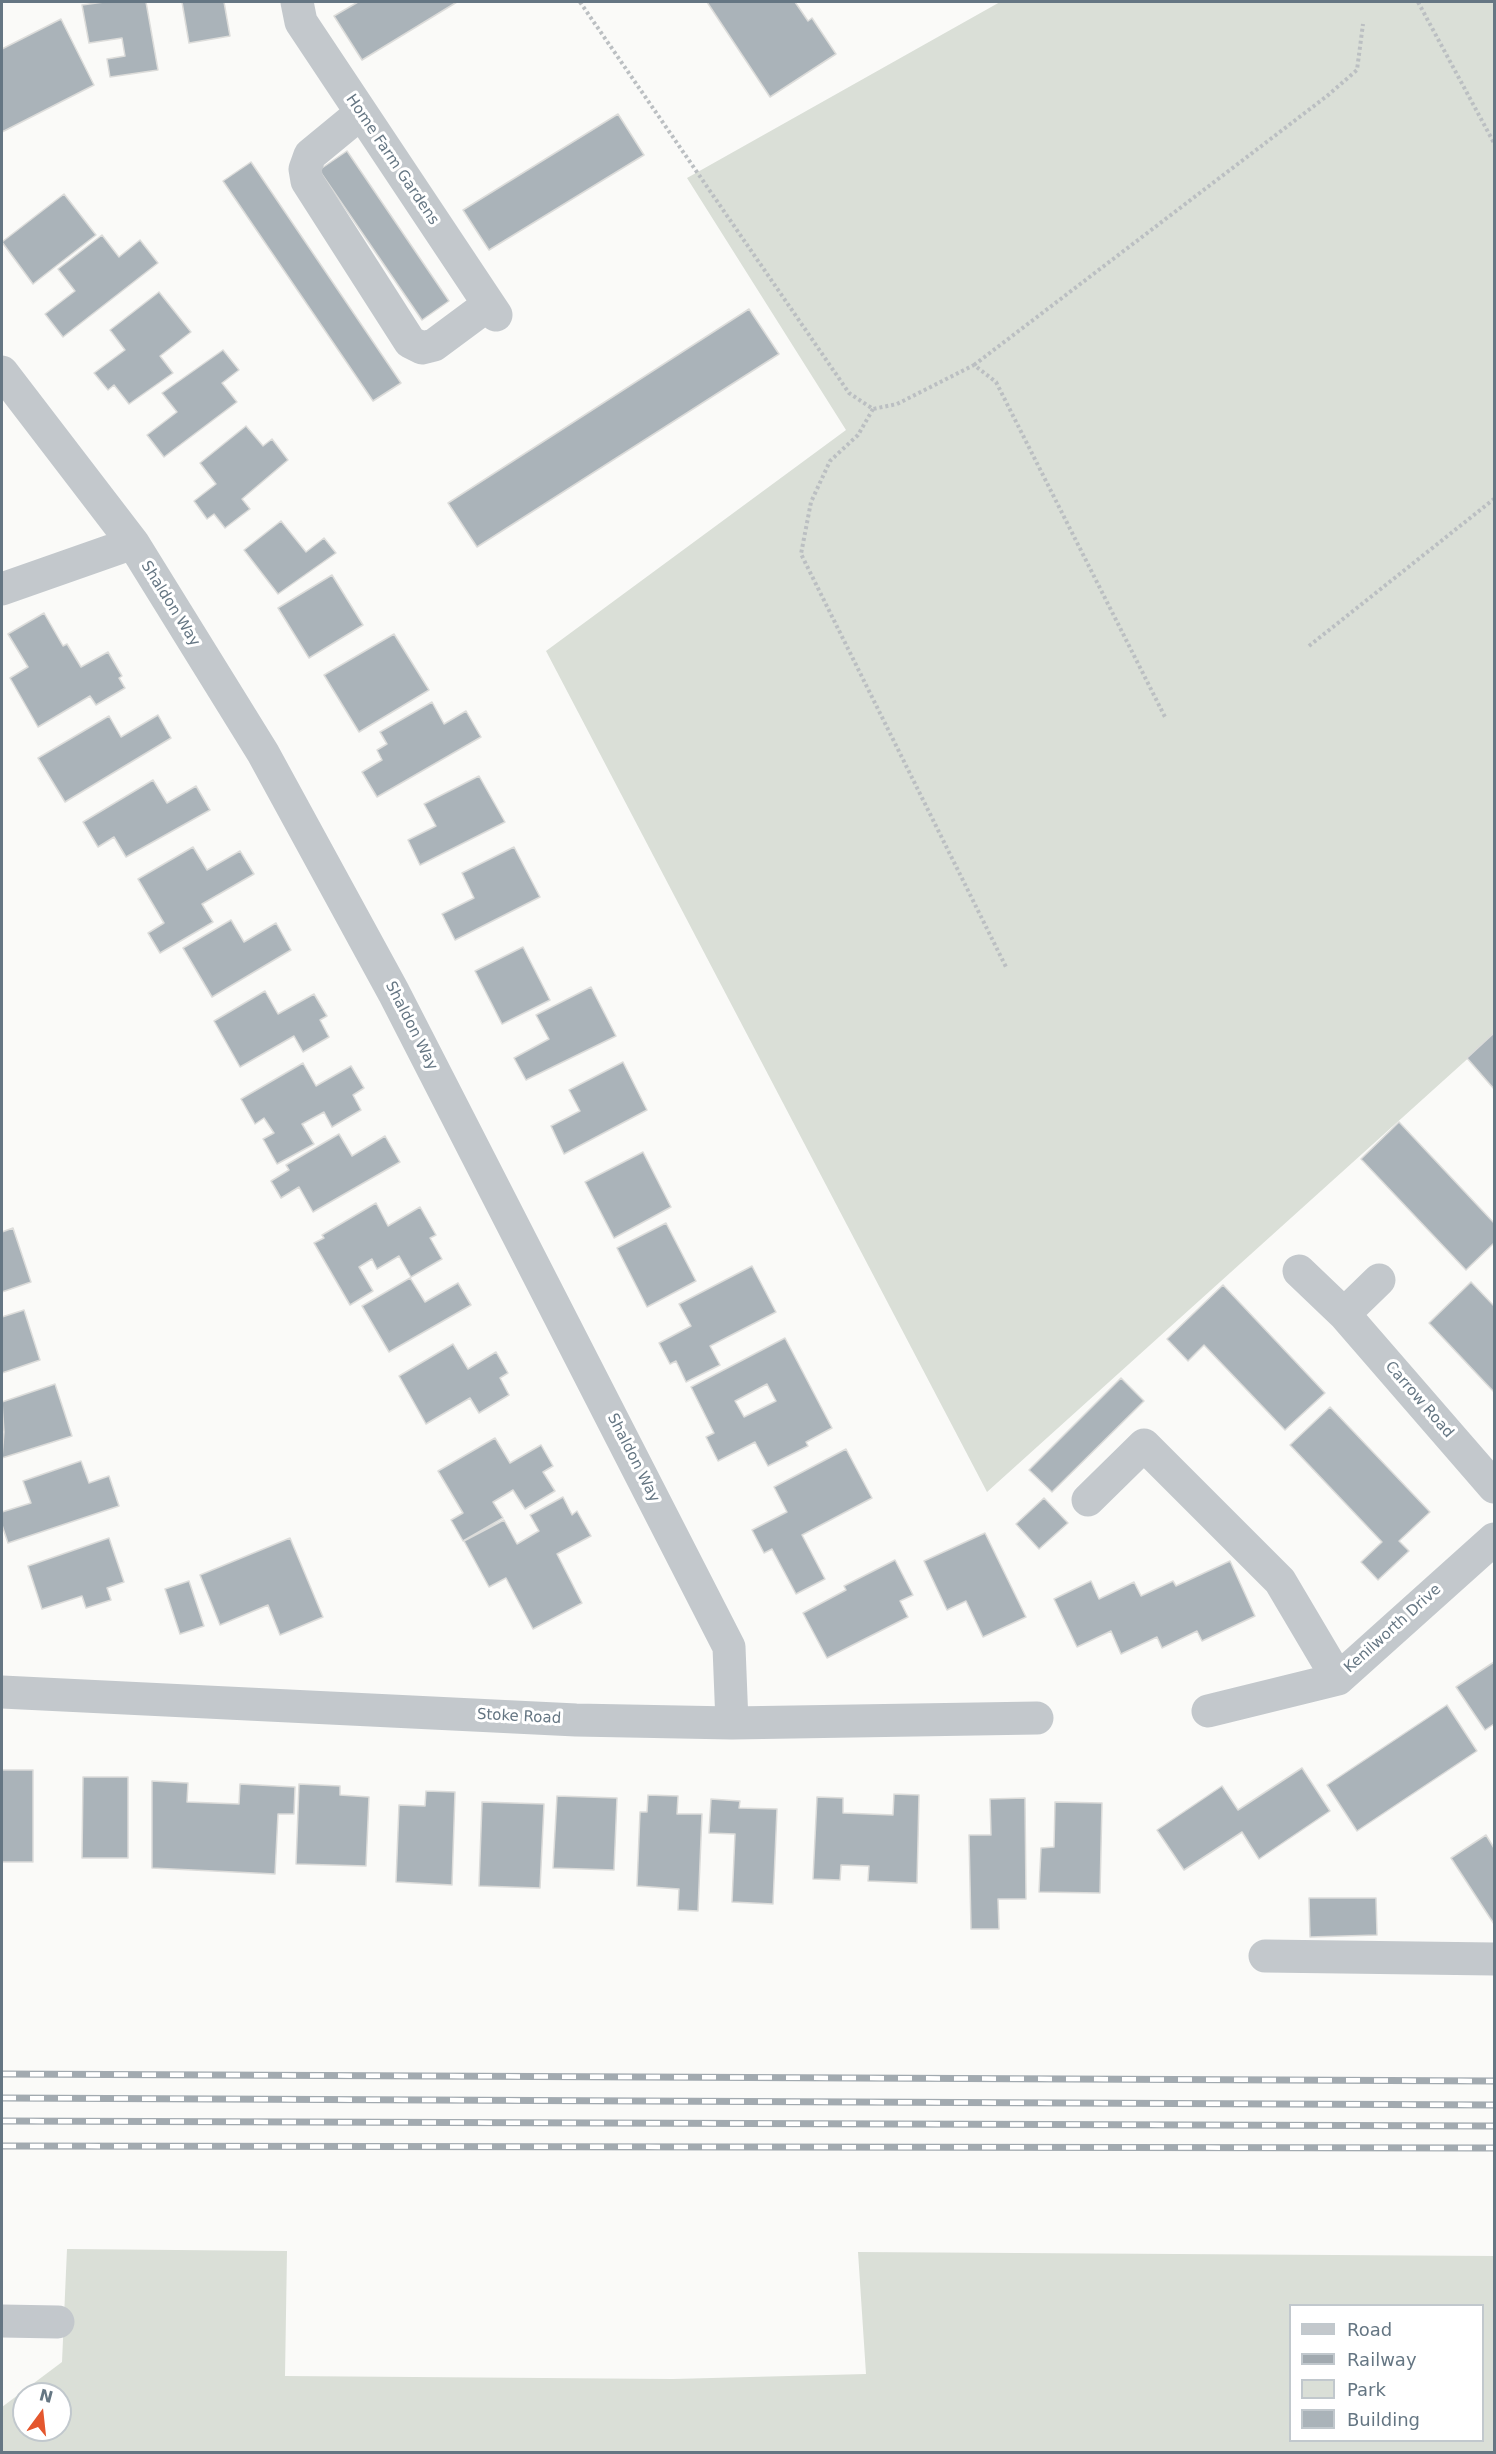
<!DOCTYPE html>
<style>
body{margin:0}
#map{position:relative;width:1496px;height:2454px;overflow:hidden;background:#fafaf8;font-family:"DejaVu Sans",sans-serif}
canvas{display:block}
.frame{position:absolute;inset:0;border:3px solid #657683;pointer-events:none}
.legend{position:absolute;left:1289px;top:2304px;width:195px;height:138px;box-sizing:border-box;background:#fff;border:2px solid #c1c8cd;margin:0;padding:8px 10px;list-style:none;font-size:18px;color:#657683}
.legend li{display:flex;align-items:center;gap:12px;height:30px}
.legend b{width:30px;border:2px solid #c1c8cd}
.north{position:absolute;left:12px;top:2382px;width:60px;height:60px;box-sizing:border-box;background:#fff;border:2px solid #c1c8cd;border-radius:50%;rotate:15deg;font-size:16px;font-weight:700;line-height:24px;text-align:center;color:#657683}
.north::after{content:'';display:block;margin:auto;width:21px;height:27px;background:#e4572e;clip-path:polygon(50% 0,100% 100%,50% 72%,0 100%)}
</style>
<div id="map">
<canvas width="1496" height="2454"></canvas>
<div class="frame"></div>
<ul class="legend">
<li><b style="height:8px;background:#c3c8cc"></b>Road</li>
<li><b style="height:8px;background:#a2aab0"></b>Railway</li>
<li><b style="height:16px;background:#dadfd7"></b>Park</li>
<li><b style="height:16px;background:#aab3b9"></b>Building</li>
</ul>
<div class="north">N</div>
</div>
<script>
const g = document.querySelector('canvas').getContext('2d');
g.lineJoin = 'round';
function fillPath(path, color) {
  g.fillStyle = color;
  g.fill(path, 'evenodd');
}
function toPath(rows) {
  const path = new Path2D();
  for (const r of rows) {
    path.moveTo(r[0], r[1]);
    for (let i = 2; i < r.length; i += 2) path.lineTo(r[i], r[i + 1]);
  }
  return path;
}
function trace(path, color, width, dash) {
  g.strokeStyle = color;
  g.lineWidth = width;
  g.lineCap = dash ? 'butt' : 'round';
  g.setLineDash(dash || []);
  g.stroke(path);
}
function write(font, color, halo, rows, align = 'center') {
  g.font = font + ' "DejaVu Sans",sans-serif';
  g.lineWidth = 6;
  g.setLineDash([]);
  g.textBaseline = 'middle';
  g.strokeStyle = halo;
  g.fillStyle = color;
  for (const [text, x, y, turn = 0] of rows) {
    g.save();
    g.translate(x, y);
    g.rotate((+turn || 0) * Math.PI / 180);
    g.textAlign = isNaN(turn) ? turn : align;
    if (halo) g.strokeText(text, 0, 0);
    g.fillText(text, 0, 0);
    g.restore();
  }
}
fillPath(toPath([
 [1000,2,1494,2,1494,1035,987,1492,546,651,846,430,687,178],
 [67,2249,287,2251,285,2376,673,2379,866,2374,858,2252,1494,2256,1494,2452,2,2452,2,2407,62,2362],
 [1290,2306,1482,2306,1482,2440,1290,2440],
 [24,2394,60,2394,60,2430,24,2430]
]), '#dadfd7');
const building = toPath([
 [104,2,146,2,158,70,110,77,107,59,125,56,122,38,89,43,82,5,104,2],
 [182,2,224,2,230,36,189,43,182,2],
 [358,2,457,2,362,60,334,16,358,2],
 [707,2,795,2,808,21,812,18,836,54,770,97,707,2],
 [61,19,94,85,2,132,2,49,61,19],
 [618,114,644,155,489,250,463,210,618,114],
 [347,151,449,301,422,320,319,170,347,151],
 [251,162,401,383,373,401,223,181,251,162],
 [64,194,96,235,33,284,2,242,64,194],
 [102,235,119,257,140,240,158,263,63,337,45,314,75,291,58,269,102,235],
 [159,292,191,332,160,356,173,373,129,404,114,385,108,390,94,373,125,350,110,330,159,292],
 [749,309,779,354,477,547,448,503,749,309],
 [223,350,239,370,222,383,237,402,164,457,147,435,177,412,162,393,223,350],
 [246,426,263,446,272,439,288,460,242,499,250,509,225,528,214,514,207,519,194,501,216,484,200,463,246,426],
 [281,521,306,552,324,538,336,553,278,594,244,550,281,521],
 [332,575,363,625,309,658,278,608,332,575],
 [44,613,63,646,67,644,81,667,108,652,122,676,119,678,125,688,96,705,90,696,38,727,10,678,28,667,8,634,44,613],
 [394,634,429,690,359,732,324,675,394,634],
 [432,702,444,724,466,711,481,737,377,797,362,772,382,760,377,750,387,744,380,732,432,702],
 [158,715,171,738,65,802,38,758,109,716,121,737,158,715],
 [479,776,505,822,420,865,408,840,436,826,424,804,479,776],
 [153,780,167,803,196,786,210,810,126,857,114,837,98,847,83,822,153,780],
 [193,847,207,870,240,851,254,874,202,904,213,922,160,953,148,933,164,923,138,879,193,847],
 [514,847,540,897,455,940,442,914,474,898,462,873,514,847],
 [231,920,244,942,276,923,291,950,212,997,183,948,231,920],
 [523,947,550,1000,502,1024,475,971,523,947],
 [591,987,616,1036,526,1080,514,1058,549,1039,536,1015,591,987],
 [265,991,278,1014,314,994,327,1016,320,1020,329,1037,303,1052,294,1036,240,1067,214,1021,265,991],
 [1494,1033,1494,1089,1467,1058,1494,1033],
 [623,1062,647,1110,564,1154,551,1126,580,1111,569,1090,623,1062],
 [303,1063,316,1086,351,1066,364,1088,353,1095,361,1110,332,1127,324,1112,302,1124,314,1144,277,1164,263,1139,274,1133,264,1118,255,1124,241,1099,303,1063],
 [1399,1122,1494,1223,1494,1243,1466,1270,1361,1159,1399,1122],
 [339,1134,352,1156,385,1136,400,1162,313,1212,299,1187,281,1198,271,1181,289,1170,286,1165,339,1134],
 [643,1152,671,1207,614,1238,585,1182,643,1152],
 [376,1203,388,1226,420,1207,436,1235,430,1238,442,1259,411,1277,399,1256,377,1269,372,1259,359,1267,373,1291,350,1305,314,1243,324,1238,322,1235,376,1203],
 [666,1223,696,1281,647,1307,617,1248,666,1223],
 [13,1228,31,1282,2,1292,2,1232,13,1228],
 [752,1266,776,1312,710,1346,720,1365,686,1382,676,1361,670,1364,659,1343,691,1326,679,1304,752,1266],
 [410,1278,425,1302,458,1283,471,1305,389,1352,362,1306,410,1278],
 [1471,1282,1494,1306,1494,1392,1429,1323,1471,1282],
 [1223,1285,1325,1393,1285,1430,1204,1345,1188,1361,1167,1339,1223,1285],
 [24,1310,40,1360,2,1373,2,1317,24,1310],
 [785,1338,832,1428,806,1442,808,1446,768,1466,755,1442,718,1461,706,1437,714,1433,691,1387,785,1338],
 [767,1384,776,1401,744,1417,735,1401,767,1384],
 [453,1344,468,1369,496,1352,508,1373,500,1378,509,1395,479,1413,470,1398,426,1424,399,1376,453,1344],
 [1121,1378,1144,1401,1052,1492,1029,1470,1121,1378],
 [55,1384,72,1436,2,1458,4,1432,2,1402,55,1384],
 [1330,1407,1430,1512,1399,1541,1409,1551,1378,1580,1361,1562,1382,1542,1290,1445,1330,1407],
 [495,1438,510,1463,541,1445,553,1466,543,1472,555,1491,525,1509,513,1490,493,1502,503,1518,463,1541,451,1520,463,1513,438,1471,495,1438],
 [846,1449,872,1498,802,1535,825,1579,796,1594,772,1549,764,1553,752,1530,787,1512,774,1487,846,1449],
 [81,1461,89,1483,109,1476,119,1506,8,1543,2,1525,2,1512,31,1503,23,1481,81,1461],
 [563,1497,572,1515,577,1511,591,1536,557,1554,582,1603,533,1629,506,1578,489,1587,464,1541,504,1520,517,1544,539,1531,530,1515,563,1497],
 [1044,1498,1068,1523,1039,1549,1016,1524,1044,1498],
 [985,1533,1026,1617,983,1637,966,1601,947,1610,924,1561,985,1533],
 [109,1538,124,1582,107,1588,111,1600,86,1608,82,1596,42,1609,28,1566,109,1538],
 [290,1538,323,1617,280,1635,268,1605,220,1625,200,1575,290,1538],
 [895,1560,913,1595,900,1601,908,1617,827,1658,803,1613,846,1590,844,1586,895,1560],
 [1230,1561,1255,1616,1202,1641,1197,1631,1162,1648,1157,1637,1121,1654,1111,1631,1077,1647,1054,1599,1091,1581,1099,1599,1134,1582,1141,1596,1173,1581,1176,1586,1230,1561],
 [189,1581,204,1626,180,1634,165,1589,189,1581],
 [1494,1662,1494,1724,1485,1730,1456,1687,1494,1662],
 [1447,1705,1477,1751,1357,1831,1327,1785,1447,1705],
 [1302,1768,1330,1811,1259,1859,1242,1832,1184,1870,1157,1830,1222,1786,1238,1810,1302,1768],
 [2,1770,33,1770,33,1862,2,1862,2,1770],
 [83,1777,128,1777,128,1858,82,1858,83,1777],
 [152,1781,188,1783,187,1802,239,1804,240,1784,295,1787,294,1814,278,1814,275,1874,152,1868,152,1781],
 [299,1784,340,1786,340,1795,369,1797,366,1866,296,1864,299,1784],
 [426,1791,455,1792,452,1885,396,1882,399,1805,425,1806,426,1791],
 [894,1794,919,1795,917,1883,868,1881,869,1866,841,1865,840,1880,813,1879,817,1797,843,1798,843,1813,893,1815,894,1794],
 [648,1795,678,1796,677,1814,702,1814,698,1911,678,1910,679,1889,637,1886,640,1812,647,1812,648,1795],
 [557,1796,617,1798,614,1870,553,1868,557,1796],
 [1025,1798,1026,1899,998,1899,999,1929,971,1929,969,1835,991,1835,990,1799,1025,1798],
 [711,1799,740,1801,739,1808,777,1809,773,1904,732,1902,735,1834,709,1833,711,1799],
 [482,1802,544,1804,540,1888,479,1886,482,1802],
 [1055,1802,1102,1803,1100,1893,1039,1892,1041,1848,1054,1847,1055,1802],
 [1486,1835,1494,1848,1494,1924,1451,1858,1486,1835],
 [1309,1898,1376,1898,1377,1935,1310,1937,1309,1898]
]);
fillPath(building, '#aab3b9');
trace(building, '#dcdcda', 1.5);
trace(toPath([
 [580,2,849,393,873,409,897,404,974,365,996,382,1165,717],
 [1418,2,1494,143],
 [974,365,1327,96,1357,70,1363,24],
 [873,409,858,435,830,461,811,502,801,554,1006,967],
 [1309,646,1494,499]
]), '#bbbfc2', 4, [3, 3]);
trace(toPath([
 [297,2,301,22,496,315],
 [361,113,310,155,305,169,307,181,410,342,422,348,434,345,488,305],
 [2,372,133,543,263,753,394,993,729,1647,732,1723],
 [2,589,133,543],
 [1299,1271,1344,1314],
 [1379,1280,1344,1314,1494,1487],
 [1088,1500,1144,1445,1280,1581,1338,1679],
 [2,1692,576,1720,732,1723,1037,1718],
 [1208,1711,1338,1679,1494,1539],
 [1265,1956,1494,1959],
 [2,2321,58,2322]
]), '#c3c8cc', 33);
const rail = toPath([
 [2,2074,1494,2081],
 [2,2098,1494,2105],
 [2,2121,1494,2126],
 [2,2146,1494,2148]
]);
trace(rail, '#a2aab0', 7);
trace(rail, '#fff', 4.5, [14]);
write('15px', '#657683', '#fff', [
 ["Home Farm Gardens",392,160,56],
 ["Shaldon Way",170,604,58],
 ["Shaldon Way",411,1026,63],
 ["Carrow Road",1419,1400,49],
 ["Shaldon Way",633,1458,63],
 ["Kenilworth Drive",1393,1629,-42],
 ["Stoke Road",519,1717,3]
]);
</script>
